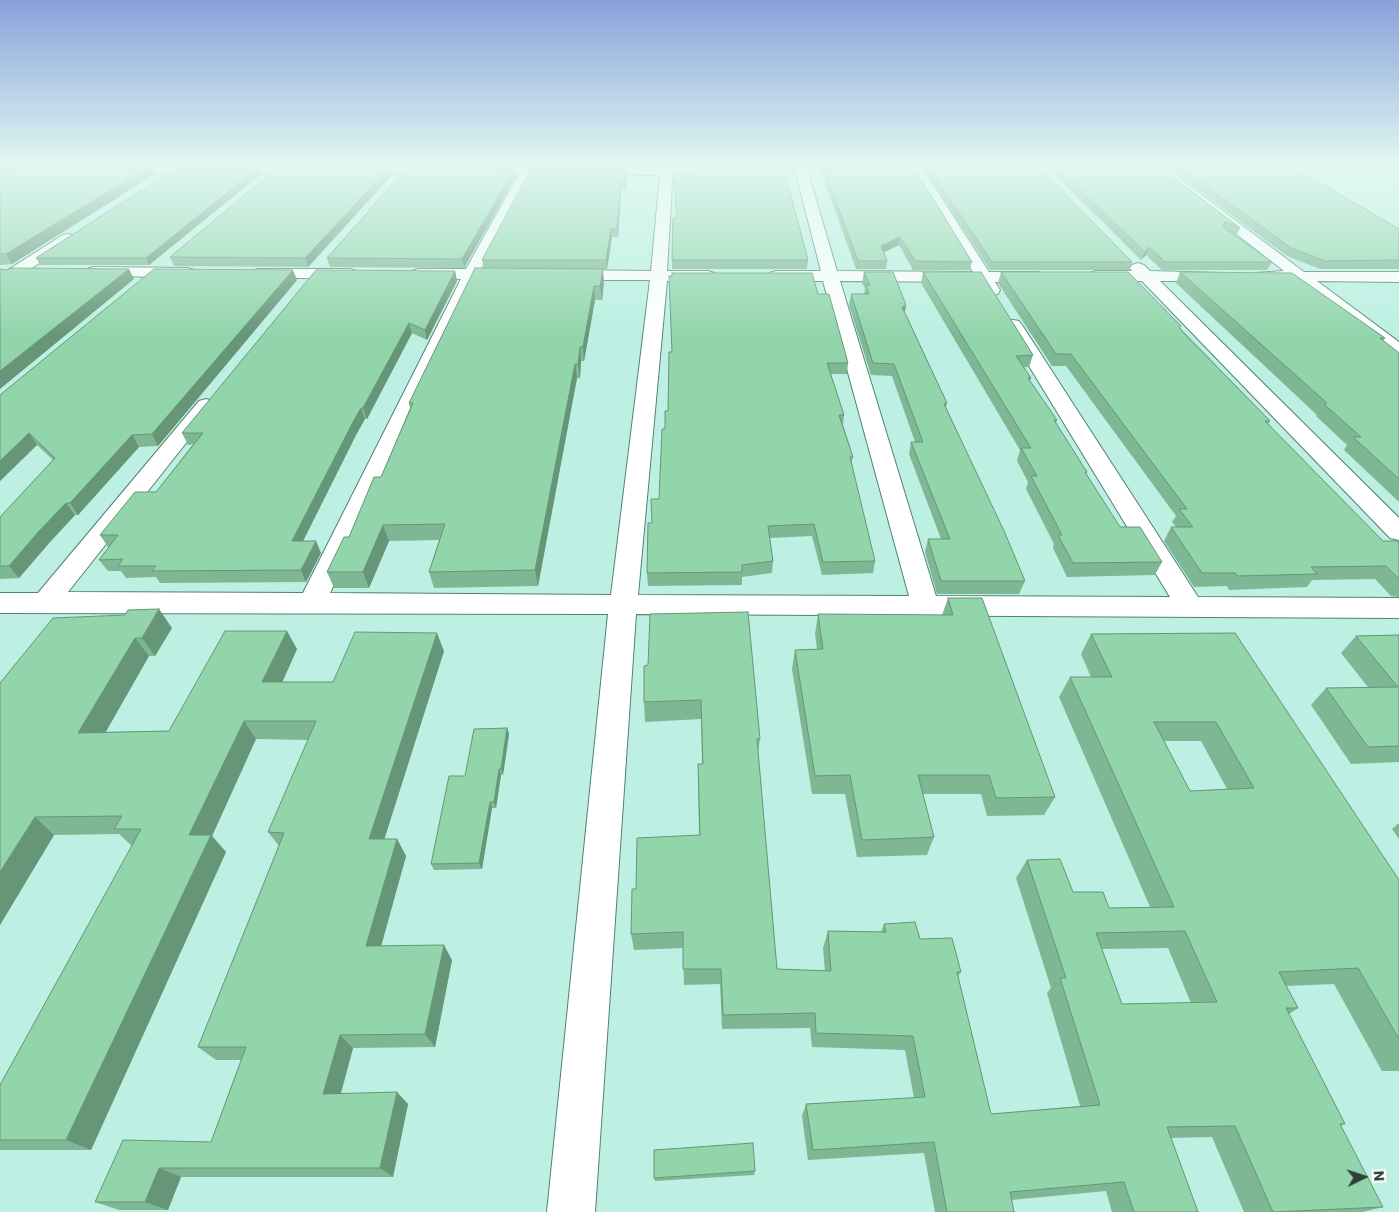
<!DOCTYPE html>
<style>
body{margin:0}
#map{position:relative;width:1399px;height:1212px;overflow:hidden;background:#bdf0e2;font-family:Poppins,sans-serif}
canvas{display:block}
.north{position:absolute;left:1339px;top:1152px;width:50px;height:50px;-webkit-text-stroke:4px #fff;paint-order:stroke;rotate:86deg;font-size:14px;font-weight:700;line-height:20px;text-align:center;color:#2d413c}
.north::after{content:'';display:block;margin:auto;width:18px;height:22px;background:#2d413c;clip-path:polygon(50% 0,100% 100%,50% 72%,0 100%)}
</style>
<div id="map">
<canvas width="1399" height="1212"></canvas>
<div class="north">N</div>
</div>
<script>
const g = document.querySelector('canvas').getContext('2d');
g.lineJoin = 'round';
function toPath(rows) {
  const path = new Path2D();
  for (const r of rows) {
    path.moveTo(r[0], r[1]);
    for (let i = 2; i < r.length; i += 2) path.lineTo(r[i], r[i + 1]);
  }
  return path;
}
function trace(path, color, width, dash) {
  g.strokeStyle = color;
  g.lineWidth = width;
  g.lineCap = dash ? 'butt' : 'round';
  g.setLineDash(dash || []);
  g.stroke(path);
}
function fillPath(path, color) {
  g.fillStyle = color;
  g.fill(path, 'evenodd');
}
const street = toPath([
 [125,166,673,166,667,271,708,271,714,273,716,276,714,279,708,281,667,281,638,595,909,596,823,281,776,281,770,279,768,276,770,273,776,271,821,271,794,166,806,166,837,271,973,272,909,166,921,166,989,272,1038,272,1044,274,1046,277,1044,280,1038,282,995,282,1000,290,998,294,992,295,986,294,979,282,840,281,936,596,1170,597,1004,325,1007,321,1013,320,1019,321,1022,325,1198,597,1399,598,1399,618,636,614,595,1212,547,1212,608,614,0,613,0,593,38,593,199,401,206,399,213,401,216,405,213,409,68,592,303,593,461,279,418,279,412,277,410,274,412,271,418,269,466,269,519,174,130,172,126,171,124,168,125,166],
 [531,174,660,175,651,271,566,270,560,272,558,275,560,278,566,280,650,280,611,595,330,593,477,279,510,279,516,277,518,274,516,271,510,269,481,269,531,174],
 [1149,166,1163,166,1304,272,1399,272,1399,282,1317,281,1399,342,1399,357,1392,355,1297,281,1255,279,1253,276,1255,273,1284,271,1149,166],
 [68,234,73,235,75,238,73,241,6,285,0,287,0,275,63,235,68,234],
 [1138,263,1144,265,1150,271,1221,273,1223,276,1221,279,1215,281,1160,281,1399,518,1399,540,1390,538,1142,281,1096,281,1090,279,1088,276,1090,273,1096,271,1132,271,1130,268,1132,265,1138,263],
 [93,267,188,268,194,270,196,273,194,276,188,278,87,275,85,272,87,269,93,267],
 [258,269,350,269,356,271,358,274,356,277,350,279,252,277,250,274,252,271,258,269]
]);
trace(street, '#518074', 2);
fillPath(street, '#fff');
fillPath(toPath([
 [17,166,151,166,155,174,12,264,0,265,0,175],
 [694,166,783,166,808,260,807,269,672,269,672,260,677,218,694,174],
 [819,166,913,166,972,262,970,270,913,270,899,245,884,252,887,261,886,269,856,269],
 [922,166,1038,166,1132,262,1129,270,990,270],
 [1046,166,1159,166,1240,228,1236,236,1272,262,1267,270,1162,270,1146,255,1141,260],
 [1166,166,1291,166,1399,229,1399,269,1320,269,1287,256],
 [390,167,392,175,308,267,174,266,170,257],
 [626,169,626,190,621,190,618,237,612,237,607,269,552,269,604,282,602,300,595,300,584,361,581,361,580,378,577,378,538,586,434,588,429,572,439,540,389,541,369,588,334,588,327,572,349,537,381,477,410,408,409,403,484,268,482,260],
 [261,174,149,265,40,265,36,258],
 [516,176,464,268,330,267,327,258],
 [455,271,457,281,427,340,412,333,367,419,365,419,357,433,303,541,321,553,306,582,160,583,156,577,126,578,121,571,108,571,99,560,109,547,108,547,100,535,156,492,193,444,188,445,182,433],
 [864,272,906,305,905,312,947,403,946,407,1025,581,1019,594,937,594,925,552,928,539,941,539,909,454,911,442,915,442,892,376,871,375,849,305,851,294,864,294,865,288,862,283],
 [923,272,1033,355,1029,367,1024,367,1031,378,1030,382,1057,420,1056,423,1087,472,1086,474,1120,527,1162,562,1155,575,1067,577,1053,548,1054,544,1026,489,1028,482,1017,461,1020,450,921,283],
 [1001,272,1180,328,1270,421,1268,424,1383,541,1399,541,1399,597,1391,596,1375,579,1312,580,1307,587,1229,590,1227,586,1194,587,1164,541,1171,527,1176,527,1172,522,1176,516,1066,366,1052,366,998,283],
 [1180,272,1385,338,1383,341,1399,353,1399,502,1344,450,1347,445,1316,416,1317,415,1176,283],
 [297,280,158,446,139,447,78,515,75,515,50,542,19,578,0,579,0,517,53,460,37,445,0,481,0,395],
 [818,294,848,363,847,374,831,374,844,415,843,425,853,457,851,464,875,561,873,573,822,575,812,536,770,538,773,561,772,573,742,577,742,585,648,586,647,573,652,523,659,499,668,411,672,352],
 [948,598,1055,797,1044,815,987,816,981,794,922,794,934,837,927,855,857,857,845,794,812,794,792,669,795,650,817,649,815,634,818,614,942,615],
 [125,615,172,628,155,656,149,656,105,732,169,731,297,649,282,682,333,682,444,651,384,839,397,839,406,856,381,946,452,960,435,1047,353,1048,341,1094,408,1104,393,1177,181,1177,168,1210,119,1210,95,1202,211,1142,241,1060,216,1060,198,1047,279,846,268,832,309,740,256,739,212,836,226,852,91,1150,0,1150,0,1085,132,846,119,834,54,835,0,925,0,683],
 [1235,633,1399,880,1399,1071,1382,1071,1334,984,1286,986,1298,1008,1289,1014,1345,1124,1340,1126,1383,1207,1363,1212,1244,1212,1212,1137,1171,1138,1198,1212,1112,1212,1106,1191,1011,1200,1014,1212,935,1212,924,1153,808,1160,802,1116,806,1104,914,1098,905,1050,812,1047,810,1028,722,1029,720,984,684,985,683,948,634,950,631,934,636,889,699,835,698,784,702,764,701,719,645,722,644,702,648,665,760,739,758,753,777,969,825,971,823,948,828,931,881,932,884,924,920,939,961,972,958,976,991,1114,1080,1106,1047,993,1051,988,1016,878,1027,860,1073,892,1109,908,1150,907,1059,697,1070,677,1091,677,1081,654,1091,634],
 [1164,741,1201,741,1227,789,1190,791],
 [1168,948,1191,1003,1122,1004,1102,949],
 [1399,635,1399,762,1351,764,1311,705,1326,688,1368,687,1341,653,1356,636],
 [507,728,509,734,503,775,501,775,496,808,492,808,482,869,434,870,431,864,465,776],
 [1399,823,1399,839,1392,829],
 [755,1171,754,1175,655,1181,654,1178]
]), '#7eb793');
fillPath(toPath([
 [0,166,16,166,0,174],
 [150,166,151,166,155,174,12,264,6,254],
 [390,167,392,175,308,267,305,258],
 [258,168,261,174,149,265,146,258],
 [515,168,516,176,464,268,462,259],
 [626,169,627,177,626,190,625,182],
 [621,182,621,190,618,237,617,229],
 [611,229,612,237,607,269,606,260],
 [900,237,899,245,880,254,881,246],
 [1149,247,1146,255,1141,260,1145,252],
 [129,269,134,279,0,389,0,371],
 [603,269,604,282,602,300,600,286],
 [293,270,297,280,158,446,152,434],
 [455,271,457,281,427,340,425,330],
 [594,286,595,300,584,361,583,347],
 [906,305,904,316,902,307],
 [409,323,412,333,367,419,363,408],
 [580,347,581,361,580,378,578,364],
 [575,364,577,378,538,586,535,570],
 [361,408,365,419,357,433,297,553,292,541,353,422],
 [29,433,37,445,0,481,0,461],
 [132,435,139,447,78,515,70,503],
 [66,503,75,515,50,542,19,578,9,566,40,530],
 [383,525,389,541,369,588,363,572],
 [316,541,321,553,306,582,301,570],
 [159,609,172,628,155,656,142,638],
 [287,631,297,649,274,701,262,682],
 [437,633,444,651,379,856,369,839],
 [135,638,149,656,95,751,78,733],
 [244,721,256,739,212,836,226,852,91,1150,66,1140,189,835],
 [507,728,509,734,503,775,501,769],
 [499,769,501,775,496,808,494,802],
 [490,802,492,808,482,869,479,863],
 [35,817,54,835,0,925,0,872],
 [397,839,406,856,377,961,366,946],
 [444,945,452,960,435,1047,425,1034],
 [340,1035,353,1048,337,1106,323,1094],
 [397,1092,408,1104,393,1177,380,1168],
 [159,1168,181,1177,168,1210,145,1202]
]), '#669578');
const building = toPath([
 [17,166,150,166,6,254,0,254,0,175,17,166],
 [694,166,783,166,808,260,672,260,673,218,677,218,674,174,695,174,694,166],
 [823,166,913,166,972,262,915,261,900,237,881,246,887,261,858,261,823,166],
 [928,166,1038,166,1132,262,992,262,928,166],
 [1055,166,1159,166,1240,228,1225,222,1223,227,1272,262,1165,262,1149,247,1145,252,1055,166],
 [1178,166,1291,166,1399,229,1399,260,1325,261,1291,248,1178,166],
 [279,167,390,167,305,258,170,257,279,167],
 [408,167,515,168,462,259,327,258,408,167],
 [176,168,258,168,146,258,36,258,176,168],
 [531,169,626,169,625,182,621,182,617,229,611,229,606,260,482,260,531,169],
 [13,268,129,269,0,371,0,269,6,270,13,268],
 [475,268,603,269,600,286,594,286,583,347,580,347,578,364,575,364,535,570,429,572,445,524,383,525,363,572,327,572,344,537,349,537,374,477,381,477,413,403,409,403,475,268],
 [154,269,293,270,152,434,132,435,70,503,66,503,40,530,9,566,0,566,0,517,55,458,29,433,0,461,0,395,154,269],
 [316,270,455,271,425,330,409,323,363,408,361,408,353,422,292,541,316,541,301,570,152,571,156,566,118,566,123,559,99,560,118,535,100,535,135,492,156,492,203,433,182,433,316,270],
 [864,272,893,272,906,305,902,307,947,403,944,404,1005,533,1025,581,941,581,928,539,950,539,911,442,923,442,894,364,873,363,851,294,869,294,866,285,870,285,864,272],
 [923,272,981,272,1033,355,1016,356,1031,378,1028,378,1057,420,1054,420,1087,472,1085,472,1120,527,1140,527,1162,562,1073,563,1058,535,1062,535,1031,476,1037,476,1021,448,1031,448,923,272],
 [1001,272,1128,272,1181,326,1179,328,1270,421,1265,421,1383,541,1399,541,1399,579,1386,566,1311,567,1317,574,1238,576,1235,573,1202,573,1171,527,1193,527,1179,509,1187,509,1071,354,1056,354,1001,272],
 [1180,272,1292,273,1385,338,1380,338,1399,353,1399,479,1353,437,1361,437,1324,404,1327,403,1180,272],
 [672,273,812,273,818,294,829,294,848,363,827,363,844,415,839,415,853,457,850,457,875,561,823,562,814,524,768,526,773,561,742,565,742,572,647,573,648,523,652,523,651,499,659,499,662,429,665,429,665,411,668,411,669,352,672,352,669,276,672,276,672,273],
 [948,598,982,598,1055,797,996,798,989,775,918,775,934,837,862,840,850,775,815,776,795,650,823,649,818,614,953,615,948,598],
 [159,609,142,638,135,638,78,733,169,731,225,631,287,631,262,682,333,682,355,632,437,633,369,839,397,839,366,946,444,945,425,1034,340,1035,323,1094,397,1092,380,1168,159,1168,145,1202,95,1202,123,1140,211,1142,246,1047,198,1047,284,833,268,832,316,721,244,721,189,835,211,835,66,1140,0,1140,0,1085,141,829,114,829,122,816,35,817,0,872,0,683,53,618,125,615,128,610,159,609],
 [748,612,760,739,757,739,777,969,831,971,828,931,886,932,884,924,915,922,920,939,952,938,961,972,957,972,991,1114,1100,1105,1060,978,1066,978,1027,860,1060,859,1073,892,1103,892,1109,908,1174,907,1070,677,1112,677,1091,634,1235,633,1399,880,1399,1039,1358,968,1279,972,1298,1008,1286,1008,1345,1124,1340,1124,1383,1207,1273,1212,1235,1126,1167,1127,1198,1212,1134,1212,1124,1182,1010,1192,1014,1212,947,1212,934,1142,813,1150,806,1104,925,1097,913,1036,816,1033,815,1013,723,1015,721,969,683,969,683,932,631,934,632,889,636,889,637,838,700,835,698,764,703,764,701,700,644,702,644,666,648,665,650,614,748,612],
 [1154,722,1216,722,1254,788,1190,791,1154,722],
 [1185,931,1217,1002,1122,1004,1096,933,1185,931],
 [1399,635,1399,746,1368,747,1326,688,1398,687,1356,636,1399,635],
 [507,728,501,769,499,769,494,802,490,802,479,863,431,864,449,776,465,776,474,729,507,728],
 [753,1143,755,1171,654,1178,654,1150,753,1143]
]);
fillPath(building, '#92d5ab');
trace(building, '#669578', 1);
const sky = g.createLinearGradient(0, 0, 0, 336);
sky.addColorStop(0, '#88a2da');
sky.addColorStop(0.49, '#e1f8f2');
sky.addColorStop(1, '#e1f8f200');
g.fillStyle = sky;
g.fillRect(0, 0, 1399, 336);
</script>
